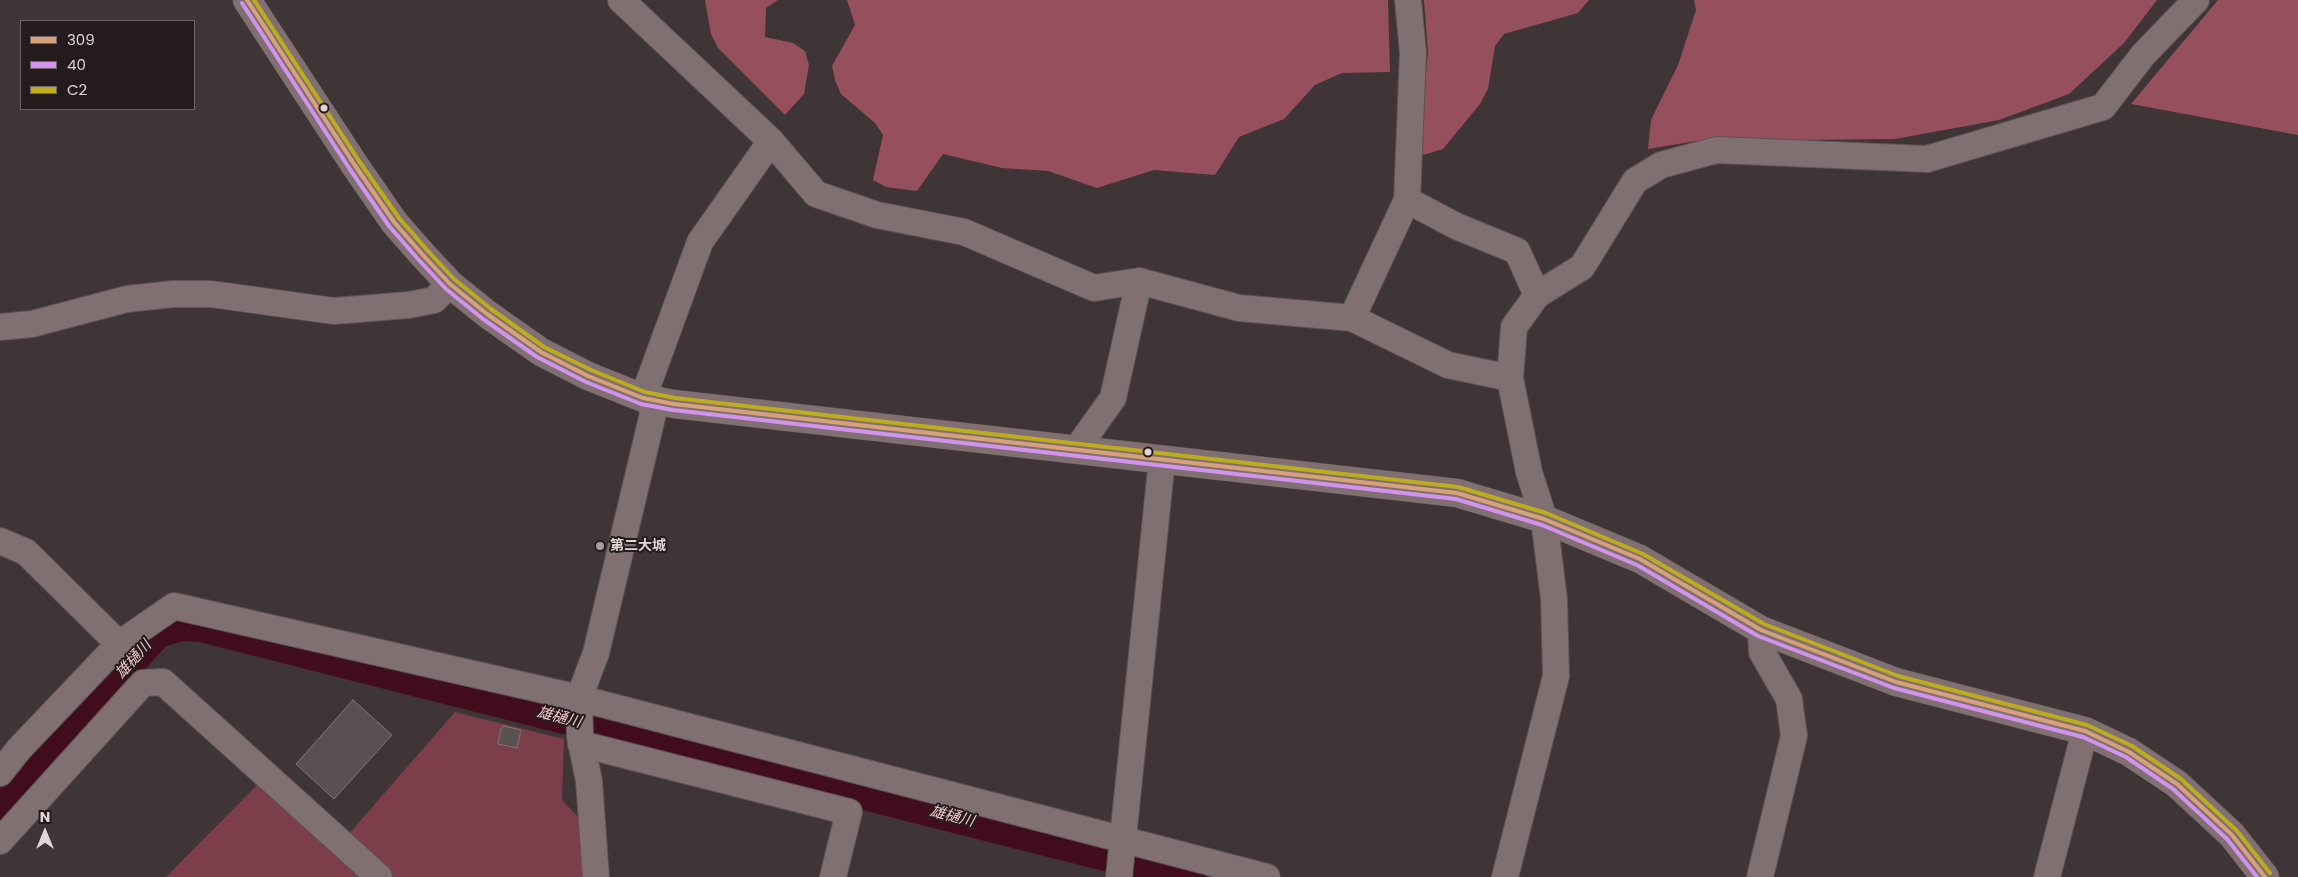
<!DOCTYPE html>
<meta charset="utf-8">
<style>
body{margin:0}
#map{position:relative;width:2298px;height:877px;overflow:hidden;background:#3f3436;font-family:Poppins,sans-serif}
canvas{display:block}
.legend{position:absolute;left:20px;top:20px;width:175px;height:90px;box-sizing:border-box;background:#241b1c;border:1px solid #706566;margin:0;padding:6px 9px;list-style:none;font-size:15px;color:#e2d5d6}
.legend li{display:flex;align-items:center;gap:10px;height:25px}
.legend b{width:25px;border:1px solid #706566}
.north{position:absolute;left:20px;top:807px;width:50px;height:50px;-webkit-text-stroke:4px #241b1c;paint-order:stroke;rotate:0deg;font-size:14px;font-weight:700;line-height:20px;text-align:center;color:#e2d5d6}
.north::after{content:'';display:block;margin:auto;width:18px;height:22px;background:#e2d5d6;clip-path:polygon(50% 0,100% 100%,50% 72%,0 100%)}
</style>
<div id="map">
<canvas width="2298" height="877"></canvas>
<ul class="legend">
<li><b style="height:6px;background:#d9a179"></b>309</li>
<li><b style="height:6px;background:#d193ec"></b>40</li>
<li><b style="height:6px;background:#bdac1c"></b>C2</li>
</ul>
<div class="north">N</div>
</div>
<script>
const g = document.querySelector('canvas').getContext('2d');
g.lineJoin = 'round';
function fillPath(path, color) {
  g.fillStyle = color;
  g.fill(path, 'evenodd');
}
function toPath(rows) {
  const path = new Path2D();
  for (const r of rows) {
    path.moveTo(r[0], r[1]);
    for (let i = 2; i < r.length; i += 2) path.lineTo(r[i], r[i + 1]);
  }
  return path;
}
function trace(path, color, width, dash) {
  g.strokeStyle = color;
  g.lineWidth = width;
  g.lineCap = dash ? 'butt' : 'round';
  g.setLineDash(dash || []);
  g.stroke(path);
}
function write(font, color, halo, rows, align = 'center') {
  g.font = font + ' Poppins,"Noto Sans JP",sans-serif';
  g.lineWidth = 4;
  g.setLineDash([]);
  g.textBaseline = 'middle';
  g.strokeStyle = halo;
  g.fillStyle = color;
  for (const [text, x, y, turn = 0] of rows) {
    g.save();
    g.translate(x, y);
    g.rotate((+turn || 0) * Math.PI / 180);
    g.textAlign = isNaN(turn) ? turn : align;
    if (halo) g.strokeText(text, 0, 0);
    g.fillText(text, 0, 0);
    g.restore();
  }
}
fillPath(toPath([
 [455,712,564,739,562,800,585,824,588,877,393,877,347,836],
 [260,782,363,877,166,877]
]), '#7c3e4b');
fillPath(toPath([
 [705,0,778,0,766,8,765,37,793,43,805,51,809,65,804,94,785,115,718,48,711,34],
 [847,0,1388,0,1390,72,1342,73,1315,85,1284,119,1239,137,1215,175,1154,170,1097,188,1048,171,1002,168,943,154,917,191,886,187,873,180,883,135,875,123,841,94,835,80,832,66,855,25],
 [1424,0,1589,0,1578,13,1504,34,1495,46,1488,89,1480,104,1443,149,1416,157,1428,53],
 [1694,0,2157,0,2124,43,2069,94,1999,120,1895,139,1696,141,1648,149,1651,120,1678,65,1696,10],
 [2218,0,2298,0,2298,135,2131,104]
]), '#964f5d');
trace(toPath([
 [0,808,157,633,178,626,199,626,1190,877]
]), '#410d1c', 31);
const building = toPath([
 [353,700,392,735,334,799,296,764,353,700],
 [504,726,521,730,517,748,498,744,501,728,504,726]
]);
fillPath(building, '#595051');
trace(building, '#807677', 1);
const minor = toPath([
 [621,0,771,141,816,194,877,215,964,232,1094,288,1139,281,1239,308,1352,318,1448,365,1510,378],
 [1407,200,1456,226,1517,251,1537,295],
 [1352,318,1407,200,1413,53,1408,0],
 [0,327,32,324,127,299,173,294,211,294,334,311,409,305,434,300,450,284],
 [643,398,700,242,771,141],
 [1076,450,1113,398,1139,281],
 [0,541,26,552,119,644],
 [581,744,849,812,833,877],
 [0,773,19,749,119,644,174,606,579,698,1267,877],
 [0,841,143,683,163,682,379,877],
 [596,877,589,781,580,737,579,698,596,653,656,401],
 [1119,877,1162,459],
 [1505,877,1556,676,1554,599,1544,519,1529,472,1510,378,1514,327,1537,295,1582,267,1635,181,1661,165,1717,150,1927,159,2103,107,2143,55,2196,0],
 [1760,877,1794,736,1789,699,1762,652,1761,630],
 [2047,877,2085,731]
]);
const major = toPath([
 [247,0,354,164,394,222,422,254,450,284,487,314,541,352,588,376,643,398,674,404,1457,493,1544,519,1640,559,1761,630,1896,682,2085,731,2129,752,2177,784,2232,835,2265,877]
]);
trace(minor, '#5c5254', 28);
trace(major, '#5c5254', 29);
trace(minor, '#817072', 26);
trace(major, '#807072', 28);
trace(toPath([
 [247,0,354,164,394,222,422,254,450,284,487,314,541,352,588,376,643,398,674,404,1457,493,1544,519,1640,559,1761,630,1896,682,2085,731,2129,752,2177,784,2232,835,2265,877]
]), '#d9a179', 4);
trace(toPath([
 [242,3,349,168,389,226,417,258,446,289,483,319,537,357,586,382,641,404,673,410,1456,499,1542,525,1637,565,1758,636,1894,688,2083,737,2126,757,2173,789,2227,839,2257,877]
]), '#d193ec', 4);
trace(toPath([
 [254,0,359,161,399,218,427,250,454,279,491,309,544,347,591,370,645,392,675,398,1458,487,1546,513,1643,554,1764,624,1898,676,2087,725,2132,746,2181,779,2237,831,2270,873]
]), '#bdac1c', 4);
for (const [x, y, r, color] of [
 [324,108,4.5,"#e2d5d6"],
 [1148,452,4.5,"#e2d5d6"],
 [600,546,5,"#a99d9e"]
]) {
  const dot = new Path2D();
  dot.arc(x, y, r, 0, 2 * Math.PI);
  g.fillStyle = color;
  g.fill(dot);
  trace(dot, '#241b1c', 2);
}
write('bold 14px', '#e2d5d6', '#241b1c', [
 ["第二大城",610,546]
], 'left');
write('italic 15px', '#f3c3ca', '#241b1c', [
 ["雄樋川",134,660,-48],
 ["雄樋川",559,718,14],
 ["雄樋川",952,817,14]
]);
</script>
